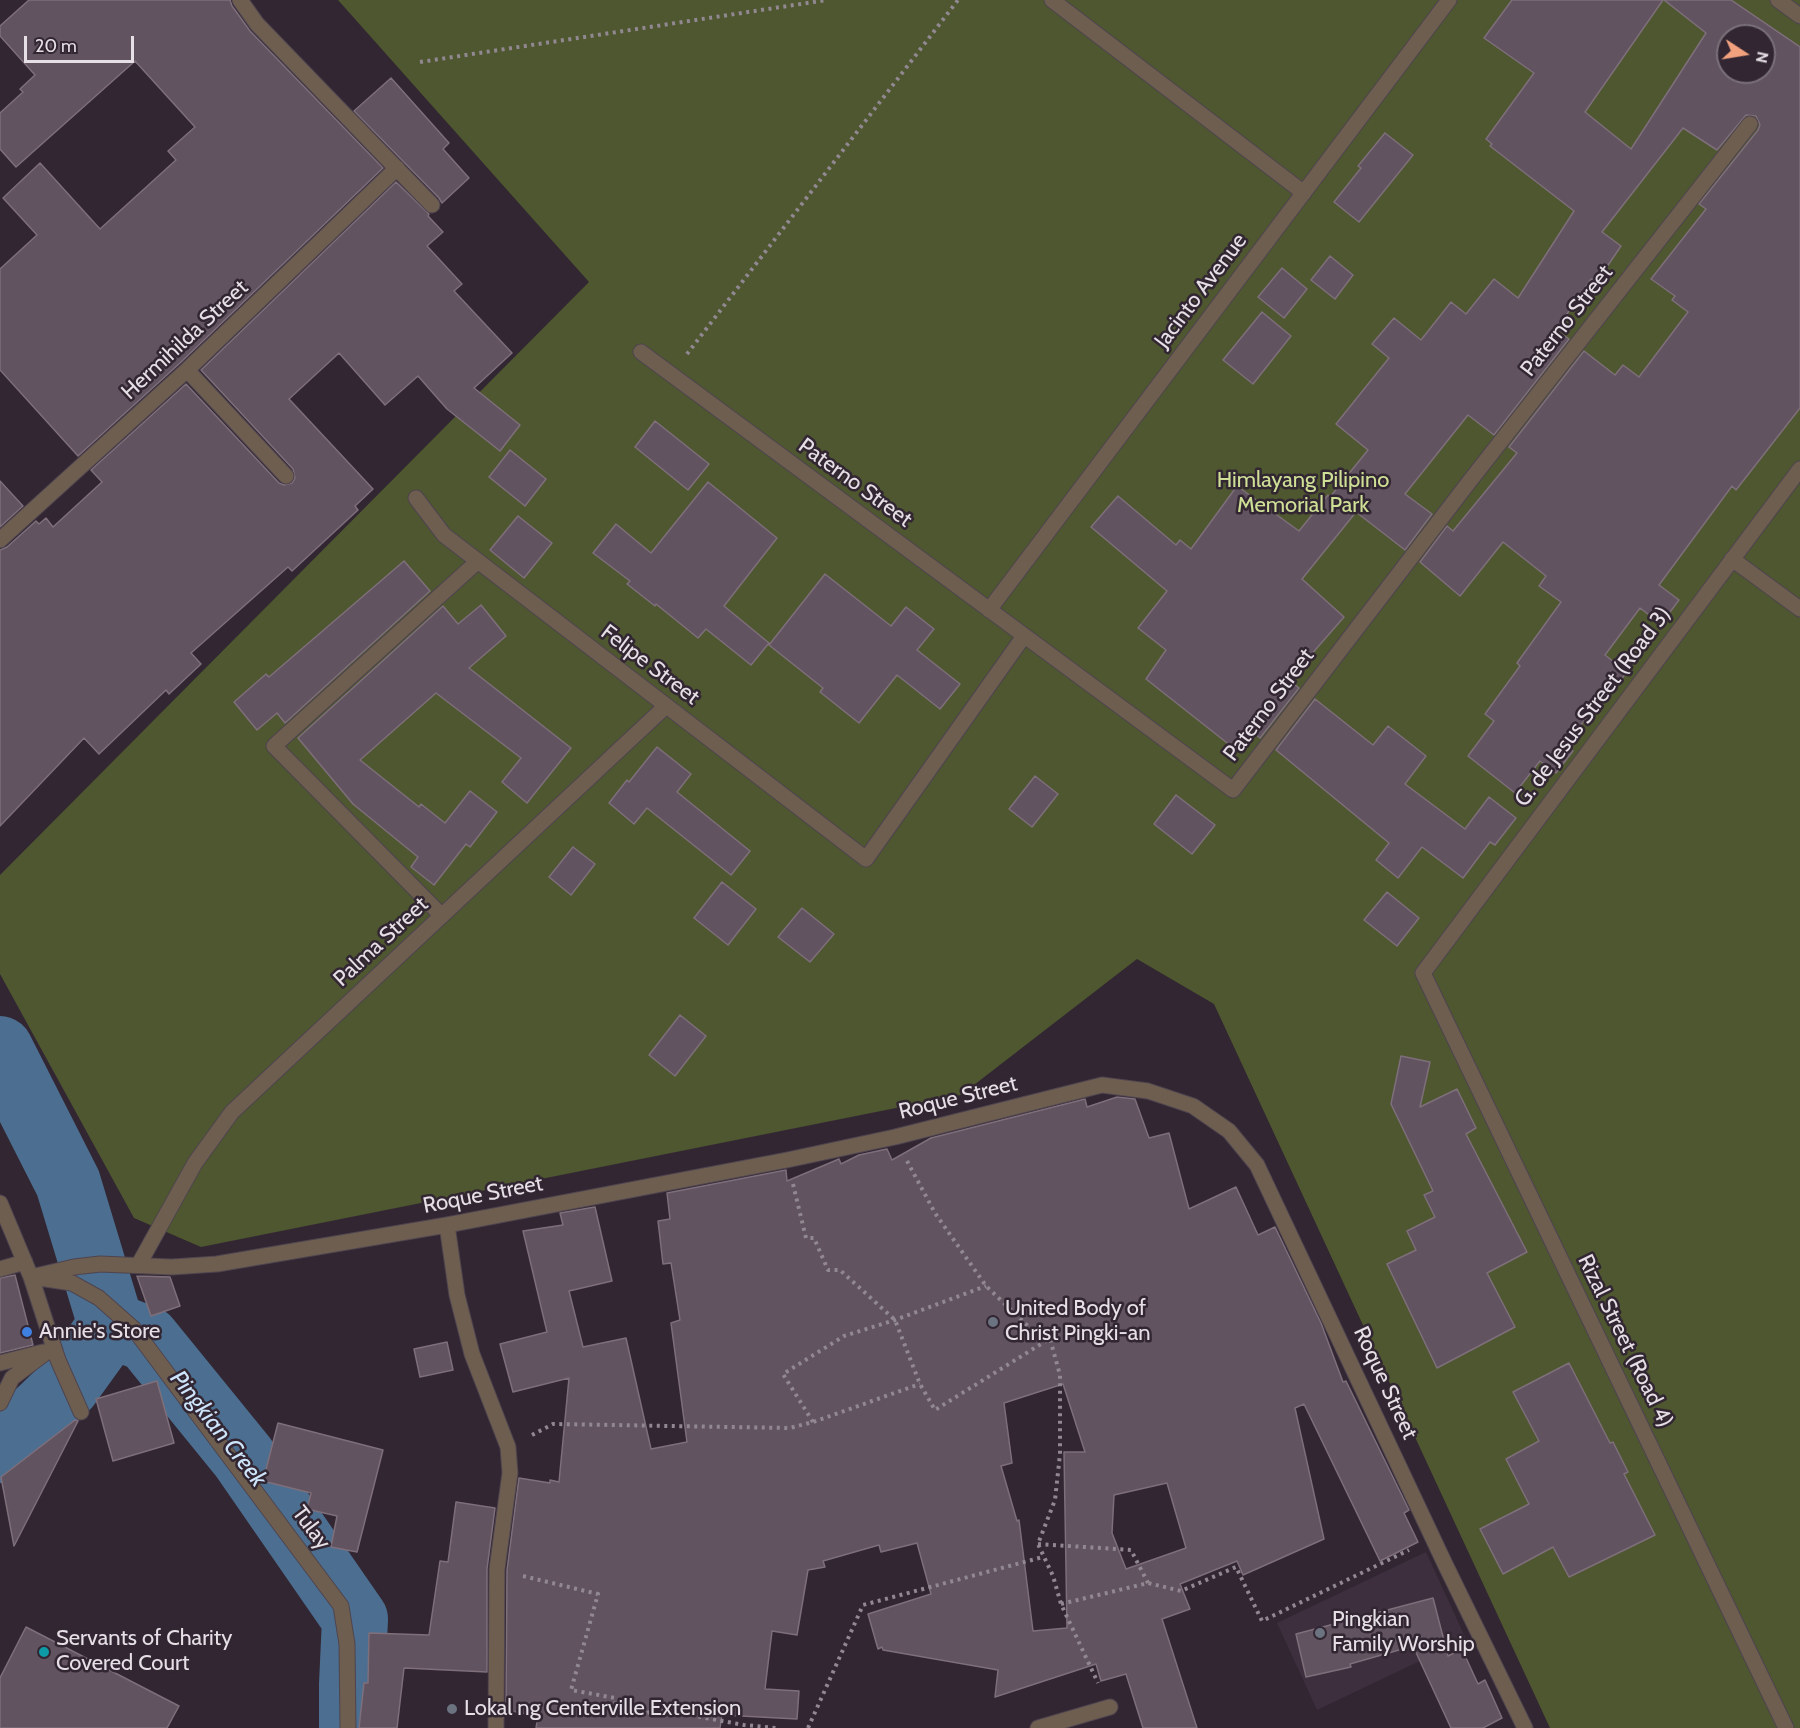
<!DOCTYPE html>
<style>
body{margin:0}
#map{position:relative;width:1800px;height:1728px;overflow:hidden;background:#312632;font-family:Cabin,sans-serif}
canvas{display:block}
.north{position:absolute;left:1716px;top:24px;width:60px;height:60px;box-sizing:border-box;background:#312632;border:2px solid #79707a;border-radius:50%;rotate:102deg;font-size:16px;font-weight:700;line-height:24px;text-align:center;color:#e6dfe6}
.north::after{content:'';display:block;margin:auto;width:21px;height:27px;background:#f2a17e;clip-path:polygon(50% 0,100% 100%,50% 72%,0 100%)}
.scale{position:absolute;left:24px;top:36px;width:110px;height:27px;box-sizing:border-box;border:3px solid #e6dfe6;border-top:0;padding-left:8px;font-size:18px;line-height:21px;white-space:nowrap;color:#e6dfe6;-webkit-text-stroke:4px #312632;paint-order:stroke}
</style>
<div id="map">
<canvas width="1800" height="1728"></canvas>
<div class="north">N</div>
<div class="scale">20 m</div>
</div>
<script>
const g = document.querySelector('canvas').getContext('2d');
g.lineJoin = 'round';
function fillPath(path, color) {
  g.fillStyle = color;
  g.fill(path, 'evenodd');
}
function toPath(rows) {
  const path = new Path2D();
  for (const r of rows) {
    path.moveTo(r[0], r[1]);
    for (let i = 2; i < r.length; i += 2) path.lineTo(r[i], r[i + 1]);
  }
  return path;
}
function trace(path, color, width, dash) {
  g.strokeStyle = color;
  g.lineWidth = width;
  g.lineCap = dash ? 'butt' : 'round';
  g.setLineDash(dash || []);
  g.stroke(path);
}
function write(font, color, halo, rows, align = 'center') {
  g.font = font + ' Cabin,sans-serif';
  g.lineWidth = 5;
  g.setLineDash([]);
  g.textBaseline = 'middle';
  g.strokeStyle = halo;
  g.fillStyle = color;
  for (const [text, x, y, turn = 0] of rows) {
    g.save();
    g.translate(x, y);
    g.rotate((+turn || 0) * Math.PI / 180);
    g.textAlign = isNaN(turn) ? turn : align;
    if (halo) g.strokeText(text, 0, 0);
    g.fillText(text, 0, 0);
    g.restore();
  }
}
fillPath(toPath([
 [1426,1552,1466,1639,1317,1710,1277,1623]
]), '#3e2f3f');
fillPath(toPath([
 [338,0,1800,0,1800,1728,1550,1728,1214,1004,1137,959,961,1095,201,1247,134,1218,0,974,0,875,589,282],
 [1728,36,1764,36,1764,72,1728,72]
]), '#4e572f');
trace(toPath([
 [0,1049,68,1183,111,1325,147,1339,243,1457,355,1619,352,1684,352,1728],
 [0,1450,67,1386,111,1325]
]), '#4c6f91', 66);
const building = toPath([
 [29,0,230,0,232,6,250,31,383,168,180,363,78,456,0,370,0,269,37,235,3,198,40,163,100,229,176,160,168,151,195,127,135,61,16,167,0,149,0,113,23,92,20,89,35,75,0,36,0,26,29,0],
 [1512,0,1663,0,1585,112,1631,149,1706,33,1664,0,1731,0,1800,47,1800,408,1736,490,1732,486,1659,585,1679,600,1661,624,1640,608,1605,655,1627,672,1608,696,1604,693,1566,746,1573,751,1556,773,1540,761,1515,793,1468,756,1494,721,1485,714,1520,666,1517,663,1561,602,1539,586,1546,576,1503,542,1460,596,1420,562,1447,526,1453,531,1517,453,1509,447,1584,351,1615,375,1623,365,1639,377,1688,312,1672,300,1675,296,1651,279,1706,209,1699,204,1758,130,1760,125,1756,116,1746,115,1717,150,1683,128,1602,232,1621,246,1596,283,1591,279,1556,330,1569,339,1494,435,1468,415,1405,494,1432,514,1405,550,1356,512,1302,579,1344,617,1289,680,1299,688,1260,738,1251,731,1236,750,1146,679,1166,650,1138,628,1167,591,1091,527,1118,496,1176,545,1180,540,1191,549,1237,486,1299,531,1328,495,1330,497,1368,450,1336,424,1389,358,1372,344,1394,318,1421,340,1451,302,1466,314,1494,279,1518,298,1574,211,1490,146,1492,144,1486,139,1534,73,1484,38,1512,0],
 [1728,36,1764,36,1764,72,1728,72,1728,36],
 [391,78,449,143,443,149,469,178,442,203,439,198,354,111,391,78],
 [1385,133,1413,155,1359,222,1334,202,1361,168,1358,166,1385,133],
 [396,182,429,214,428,216,443,232,427,246,462,284,454,291,512,353,474,388,520,425,500,451,447,409,418,376,385,405,339,353,289,399,373,489,355,506,358,510,292,571,288,567,191,653,201,664,169,694,166,690,99,754,84,738,0,826,0,550,7,547,36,521,39,524,46,518,53,527,102,482,91,470,186,384,279,483,284,485,292,483,295,478,293,469,201,370,396,182],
 [1330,256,1353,275,1335,299,1311,280,1330,256],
 [1282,268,1307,289,1284,318,1258,297,1282,268],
 [1262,312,1291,336,1253,384,1223,360,1262,312],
 [655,421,709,464,688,490,635,447,655,421],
 [510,450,546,479,525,506,489,477,510,450],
 [0,481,23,506,0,527,0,481],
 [708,482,777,538,724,606,769,643,751,665,706,629,698,638,656,604,655,606,627,584,630,581,593,553,616,524,651,553,708,482],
 [518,516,552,543,524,578,490,550,518,516],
 [404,561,430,591,285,723,277,713,257,730,234,702,266,674,269,677,404,561],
 [825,574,891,626,906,607,934,629,917,650,960,684,940,709,897,675,859,723,820,692,823,688,769,645,825,574],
 [481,605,506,636,469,668,571,748,527,803,502,782,521,758,436,693,360,760,419,807,421,804,445,823,470,791,497,812,470,847,466,844,434,885,411,867,418,857,353,804,298,738,443,606,458,624,481,605],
 [1315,699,1373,745,1388,726,1426,756,1405,784,1465,829,1489,797,1516,818,1495,845,1490,842,1463,878,1422,847,1398,878,1376,860,1389,843,1276,750,1315,699],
 [657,747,691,774,677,792,750,851,731,875,647,808,634,824,609,803,627,780,629,782,657,747],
 [1035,776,1058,794,1032,827,1009,809,1035,776],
 [1176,795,1215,825,1192,854,1154,824,1176,795],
 [573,847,595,864,571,895,549,877,573,847],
 [722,882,756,909,728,945,694,918,722,882],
 [1387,892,1419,918,1397,946,1364,920,1387,892],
 [802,908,834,934,810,962,778,937,802,908],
 [680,1015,706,1036,675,1076,649,1055,680,1015],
 [1401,1056,1430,1062,1420,1107,1457,1089,1476,1128,1466,1134,1527,1252,1487,1273,1515,1327,1437,1368,1387,1264,1416,1250,1407,1231,1435,1217,1424,1195,1433,1191,1391,1104,1401,1056],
 [1117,1097,1135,1099,1149,1138,1169,1133,1189,1209,1236,1187,1258,1235,1275,1227,1321,1323,1343,1382,1346,1381,1409,1510,1404,1513,1418,1542,1380,1561,1304,1404,1295,1408,1324,1539,1243,1575,1237,1561,1180,1584,1190,1609,1162,1619,1197,1728,1143,1728,1126,1674,1101,1681,1096,1664,995,1697,998,1670,883,1650,882,1647,878,1649,868,1614,931,1594,917,1543,881,1552,879,1545,823,1561,825,1567,808,1570,797,1635,772,1631,765,1689,799,1691,797,1719,722,1715,720,1728,536,1728,538,1716,506,1710,507,1570,519,1478,550,1483,550,1480,559,1482,569,1378,513,1392,500,1344,547,1332,523,1231,563,1225,560,1213,595,1207,612,1281,569,1291,583,1347,626,1338,651,1449,687,1442,671,1323,680,1320,671,1263,663,1264,658,1221,670,1219,667,1193,786,1170,787,1181,839,1159,841,1164,859,1155,887,1149,892,1160,931,1138,1085,1099,1087,1107,1117,1097],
 [1063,1384,1085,1452,1064,1452,1067,1628,1033,1631,1019,1520,1017,1521,1001,1466,1012,1463,1004,1403,1063,1384],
 [1167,1483,1186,1548,1126,1569,1112,1533,1114,1495,1167,1483],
 [15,1275,33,1345,0,1353,0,1278,15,1275],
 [137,1276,170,1277,180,1306,151,1316,137,1276],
 [447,1342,453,1370,420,1377,414,1349,447,1342],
 [1569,1363,1610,1443,1613,1442,1628,1472,1624,1474,1655,1535,1569,1577,1553,1547,1503,1574,1480,1529,1529,1504,1506,1459,1539,1441,1513,1392,1569,1363],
 [157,1381,174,1443,113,1461,96,1399,157,1381],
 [75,1420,78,1421,14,1546,1,1477,75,1420],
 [278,1423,383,1450,357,1552,331,1547,337,1516,307,1509,311,1493,263,1481,278,1423],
 [456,1502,495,1508,487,1569,487,1672,404,1668,397,1728,359,1728,364,1683,368,1683,369,1633,429,1635,440,1561,448,1562,456,1502],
 [1433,1598,1448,1656,1462,1649,1478,1684,1485,1680,1502,1718,1483,1728,1451,1728,1413,1646,1350,1664,1351,1667,1306,1677,1296,1634,1433,1598],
 [26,1627,179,1706,167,1728,0,1728,0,1678,26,1627]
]);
fillPath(building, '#61535f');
trace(building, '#7e6f7b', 1.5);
const minor = toPath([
 [240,0,257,24,432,205],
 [1052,0,1304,193],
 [1778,0,1800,16],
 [641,352,1233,790,1469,482,1750,124],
 [187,370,286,476],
 [416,498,444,535,866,859,1024,636],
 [0,540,187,370,397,168],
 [1732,559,1800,609],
 [989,610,1449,0],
 [442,916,274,746,477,562],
 [0,1203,31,1277,58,1360,81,1412],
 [447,1225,457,1295,472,1354,508,1447,510,1473,497,1569,496,1728],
 [139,1264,195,1163,232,1112,666,706],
 [0,1269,25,1262],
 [31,1277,74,1267,100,1264,172,1267,217,1264,447,1225,787,1160,895,1137,1102,1085,1148,1091,1193,1106,1229,1131,1257,1165,1445,1564,1525,1728],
 [39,1278,72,1283,99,1298,134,1329,341,1606,347,1644,348,1728],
 [0,1363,43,1352],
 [0,1403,12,1378,48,1351],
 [1038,1728,1110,1707],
 [1786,1728,1423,973,1800,469]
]);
trace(minor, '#4e444f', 17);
trace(toPath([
 [420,62,827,0],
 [687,354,958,0],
 [907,1161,935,1213,986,1286,1031,1329,1050,1339,1060,1375,1060,1454,1055,1500,1038,1544,1053,1576,1061,1604,1098,1683],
 [793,1184,806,1238,814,1238,828,1270,840,1270,895,1320,920,1384,935,1410,1049,1339],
 [813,1422,783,1374,844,1336,895,1320,986,1286],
 [532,1435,553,1424,790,1428,813,1422,920,1384],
 [1038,1544,1131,1550,1148,1583],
 [523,1576,598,1594,571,1690,615,1698,616,1707,647,1713,657,1709,744,1725,776,1728],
 [1061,1604,1148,1583,1181,1591,1236,1567,1262,1621,1409,1550],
 [808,1728,863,1605,1043,1557]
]), '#918891', 4, [3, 4.5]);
trace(minor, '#6e5e50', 15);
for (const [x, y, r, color] of [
 [993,1322,6,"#6b7280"],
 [27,1332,6,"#3f7fe0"],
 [1320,1633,6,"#6b7280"],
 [44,1652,6,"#0f9aa8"],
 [452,1709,6,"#6b7280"]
]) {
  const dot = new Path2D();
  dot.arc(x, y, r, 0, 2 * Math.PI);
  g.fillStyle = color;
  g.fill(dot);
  trace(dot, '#312632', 2);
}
write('22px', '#e6dfe6', '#312632', [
 ["Jacinto Avenue",1201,291,-53],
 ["Paterno Street",1567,321,-52],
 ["Hermihilda Street",185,340,-43],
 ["Paterno Street",855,483,36],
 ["Felipe Street",650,665,37],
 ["Paterno Street",1269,705,-53],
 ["G. de Jesus Street (Road 3)",1593,707,-53],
 ["Palma Street",381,942,-43],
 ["Roque Street",958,1098,-14],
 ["Roque Street",483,1195,-11],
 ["Rizal Street (Road 4)",1625,1341,64],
 ["Roque Street",1385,1383,65],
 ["Tulay",311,1528,53]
]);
write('22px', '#cfe096', '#312632', [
 ["Himlayang Pilipino",1303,481],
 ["Memorial Park",1303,506]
]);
write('22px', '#e6dfe6', '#312632', [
 ["United Body of",1005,1309],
 ["Christ Pingki-an",1005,1334],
 ["Annie's Store",39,1332],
 ["Pingkian",1332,1620],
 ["Family Worship",1332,1645],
 ["Servants of Charity",56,1639],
 ["Covered Court",56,1664],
 ["Lokal ng Centerville Extension",464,1709]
], 'left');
write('italic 24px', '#cee4fb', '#312632', [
 ["Pingkian Creek",218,1429,52]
]);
</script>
